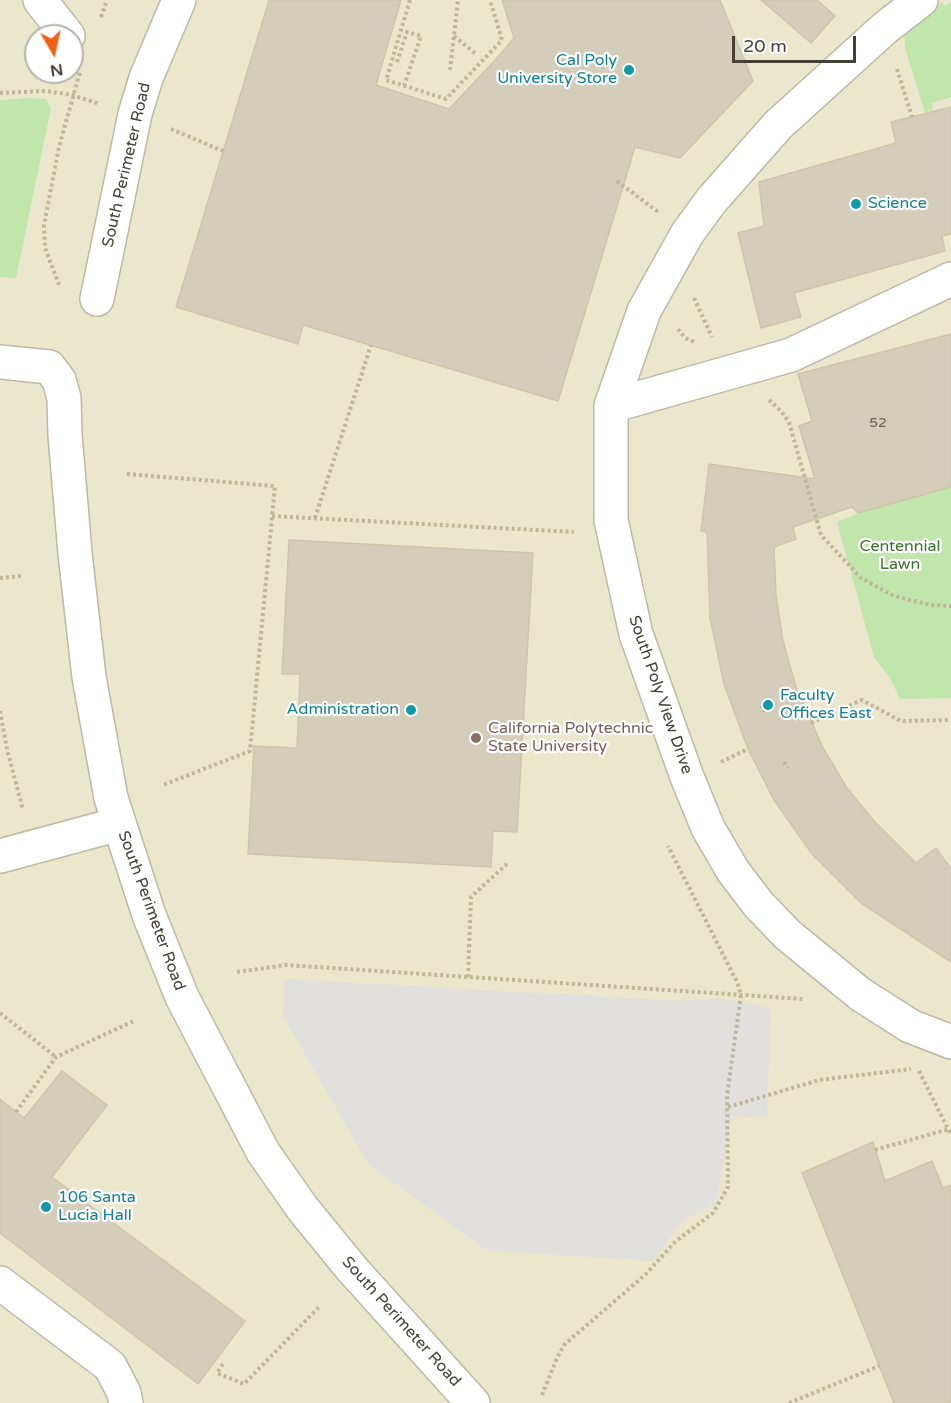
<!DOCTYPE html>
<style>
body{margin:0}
#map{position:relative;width:951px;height:1403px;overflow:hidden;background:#f1f0e3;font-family:"Varela Round",sans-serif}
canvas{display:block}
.north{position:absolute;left:24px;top:24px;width:60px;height:60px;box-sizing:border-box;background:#fff;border:2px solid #b4b3ae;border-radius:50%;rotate:171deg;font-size:16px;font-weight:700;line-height:24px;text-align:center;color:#434034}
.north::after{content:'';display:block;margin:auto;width:21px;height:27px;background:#f75f15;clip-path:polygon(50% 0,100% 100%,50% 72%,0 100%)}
.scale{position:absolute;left:732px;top:36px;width:124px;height:27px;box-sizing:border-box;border:3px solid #434034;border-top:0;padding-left:8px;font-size:18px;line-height:21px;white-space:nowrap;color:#434034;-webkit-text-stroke:4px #fff;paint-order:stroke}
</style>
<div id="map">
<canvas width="951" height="1403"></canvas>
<div class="north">N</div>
<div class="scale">20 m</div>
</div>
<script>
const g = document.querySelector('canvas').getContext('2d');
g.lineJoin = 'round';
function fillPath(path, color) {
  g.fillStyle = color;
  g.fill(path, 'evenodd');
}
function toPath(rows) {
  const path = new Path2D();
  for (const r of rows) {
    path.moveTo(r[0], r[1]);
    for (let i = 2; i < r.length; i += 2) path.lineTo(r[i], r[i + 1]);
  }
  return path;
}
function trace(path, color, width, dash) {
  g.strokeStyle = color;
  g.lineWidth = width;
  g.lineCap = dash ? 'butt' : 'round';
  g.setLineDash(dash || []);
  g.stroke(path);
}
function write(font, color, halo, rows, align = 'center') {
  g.font = font + ' "Varela Round",sans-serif';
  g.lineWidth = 4.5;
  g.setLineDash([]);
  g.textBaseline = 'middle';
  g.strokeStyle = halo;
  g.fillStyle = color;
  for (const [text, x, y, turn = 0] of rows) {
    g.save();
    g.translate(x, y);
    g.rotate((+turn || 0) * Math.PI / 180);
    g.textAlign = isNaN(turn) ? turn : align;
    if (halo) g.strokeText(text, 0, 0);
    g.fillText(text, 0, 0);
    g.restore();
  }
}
fillPath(toPath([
 [0,0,951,0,951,1403,0,1403],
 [36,36,72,36,72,72,36,72]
]), '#ebe7cd');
fillPath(toPath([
 [942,2,945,6,951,2,951,97,932,103,933,109,925,113,905,48,904,30],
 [30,98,46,99,51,108,16,278,0,277,0,100],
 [951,487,951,698,900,699,890,678,874,657,837,522,858,513]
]), '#c1e6ac');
fillPath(toPath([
 [284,979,688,1001,718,998,771,1008,767,1117,732,1116,716,1203,682,1221,653,1261,488,1251,368,1164,283,1016]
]), '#e2e0dc');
const building = toPath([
 [269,0,401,0,376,85,449,109,497,58,514,38,502,0,720,0,753,81,680,158,635,147,558,401,303,325,298,344,176,307,269,0],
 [761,0,817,0,835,16,811,43,761,0],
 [951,107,951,234,942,236,945,251,794,293,801,317,761,328,738,233,764,226,759,182,896,143,891,122,951,107],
 [951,334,951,487,858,513,852,507,793,527,796,539,774,547,776,595,783,641,796,687,823,748,847,788,874,821,916,863,936,848,951,869,951,962,861,903,812,854,774,800,748,749,724,684,710,618,707,532,701,531,709,464,815,479,799,426,812,421,798,374,951,334],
 [289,540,533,553,517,832,493,831,491,867,248,854,254,746,297,748,300,674,282,674,289,540],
 [62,1071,107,1105,52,1177,245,1321,198,1384,0,1233,0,1099,24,1118,62,1071],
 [873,1142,885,1181,932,1161,943,1188,951,1185,951,1403,894,1403,802,1173,873,1142]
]);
fillPath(building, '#d3cdb9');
trace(building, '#cdc6ac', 1.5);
const minor = toPath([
 [40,0,68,36],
 [921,0,885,28,778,125,711,201,687,234,644,311,611,406,611,520,636,634,687,777,708,828,733,871,759,905,788,935,860,994,910,1026,951,1042],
 [97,299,135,114,146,78,179,0],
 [0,362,49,367,59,380,64,398,65,435,75,553,89,677,111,798,149,915,182,997,263,1152,303,1209,352,1269,473,1403],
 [611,406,791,355,951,279],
 [0,856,119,824],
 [0,1283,110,1366,124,1393,126,1403]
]);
trace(minor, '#bcb9a6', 36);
trace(toPath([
 [410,0,386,80,446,99,502,40,490,0],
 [101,17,107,0],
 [454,36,476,54],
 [397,62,407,32,421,36,404,86],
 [897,69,912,117],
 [450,70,458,0],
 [0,93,46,91,72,95,100,104],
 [171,129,223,151],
 [617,181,658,212],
 [59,285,45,248,44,225,59,147,80,72],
 [694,298,712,337],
 [678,329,685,338,695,342],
 [769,400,781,411,789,422,821,535,861,578,894,596,931,605,951,606],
 [127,474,275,486,250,751,163,785],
 [272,516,574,532],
 [315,518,371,345],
 [0,578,22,576],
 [762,705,764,712],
 [0,711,7,749,23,810],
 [811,723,862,700,901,721,951,720],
 [721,762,748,749],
 [784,762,788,768],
 [237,972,286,965,804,999],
 [468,977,471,897,508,863],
 [0,1013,56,1057],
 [919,1071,951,1135],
 [728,1107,819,1080,911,1069],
 [16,1112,56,1057,136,1020],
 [875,1150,949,1129],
 [223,1364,217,1373,244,1384,319,1307],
 [542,1395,557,1358,564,1345,646,1274,675,1242,713,1213,728,1187,727,1096,741,995,737,982,668,846],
 [789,1403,879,1366]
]), '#beb798', 4, [3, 3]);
trace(minor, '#fff', 33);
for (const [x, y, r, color] of [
 [629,70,6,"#0f9aa8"],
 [856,204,6,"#0f9aa8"],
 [768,705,6,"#0f9aa8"],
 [411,710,6,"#0f9aa8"],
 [476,738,6,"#8d6e63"],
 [46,1207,6,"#0f9aa8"]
]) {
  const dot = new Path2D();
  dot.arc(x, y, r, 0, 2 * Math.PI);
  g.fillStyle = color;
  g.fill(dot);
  trace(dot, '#fff', 2);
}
write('14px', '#676355', null, [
 ["52",878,423]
]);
write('16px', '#0d838f', '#fff', [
 ["Cal Poly",617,61,"right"],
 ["University Store",617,79,"right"],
 ["Science",868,204],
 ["Faculty",780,696],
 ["Offices East",780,714],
 ["Administration",399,710,"right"],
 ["106 Santa",58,1198],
 ["Lucia Hall",58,1216]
], 'left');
write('16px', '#434034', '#fff', [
 ["South Perimeter Road",127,165,-77],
 ["South Poly View Drive",660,695,71],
 ["South Perimeter Road",151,911,70],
 ["South Perimeter Road",401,1322,48]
]);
write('16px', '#387328', '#fff', [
 ["Centennial",900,547],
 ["Lawn",900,565]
]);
write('16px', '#785e54', '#fff', [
 ["California Polytechnic",488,729],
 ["State University",488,747]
], 'left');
</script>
